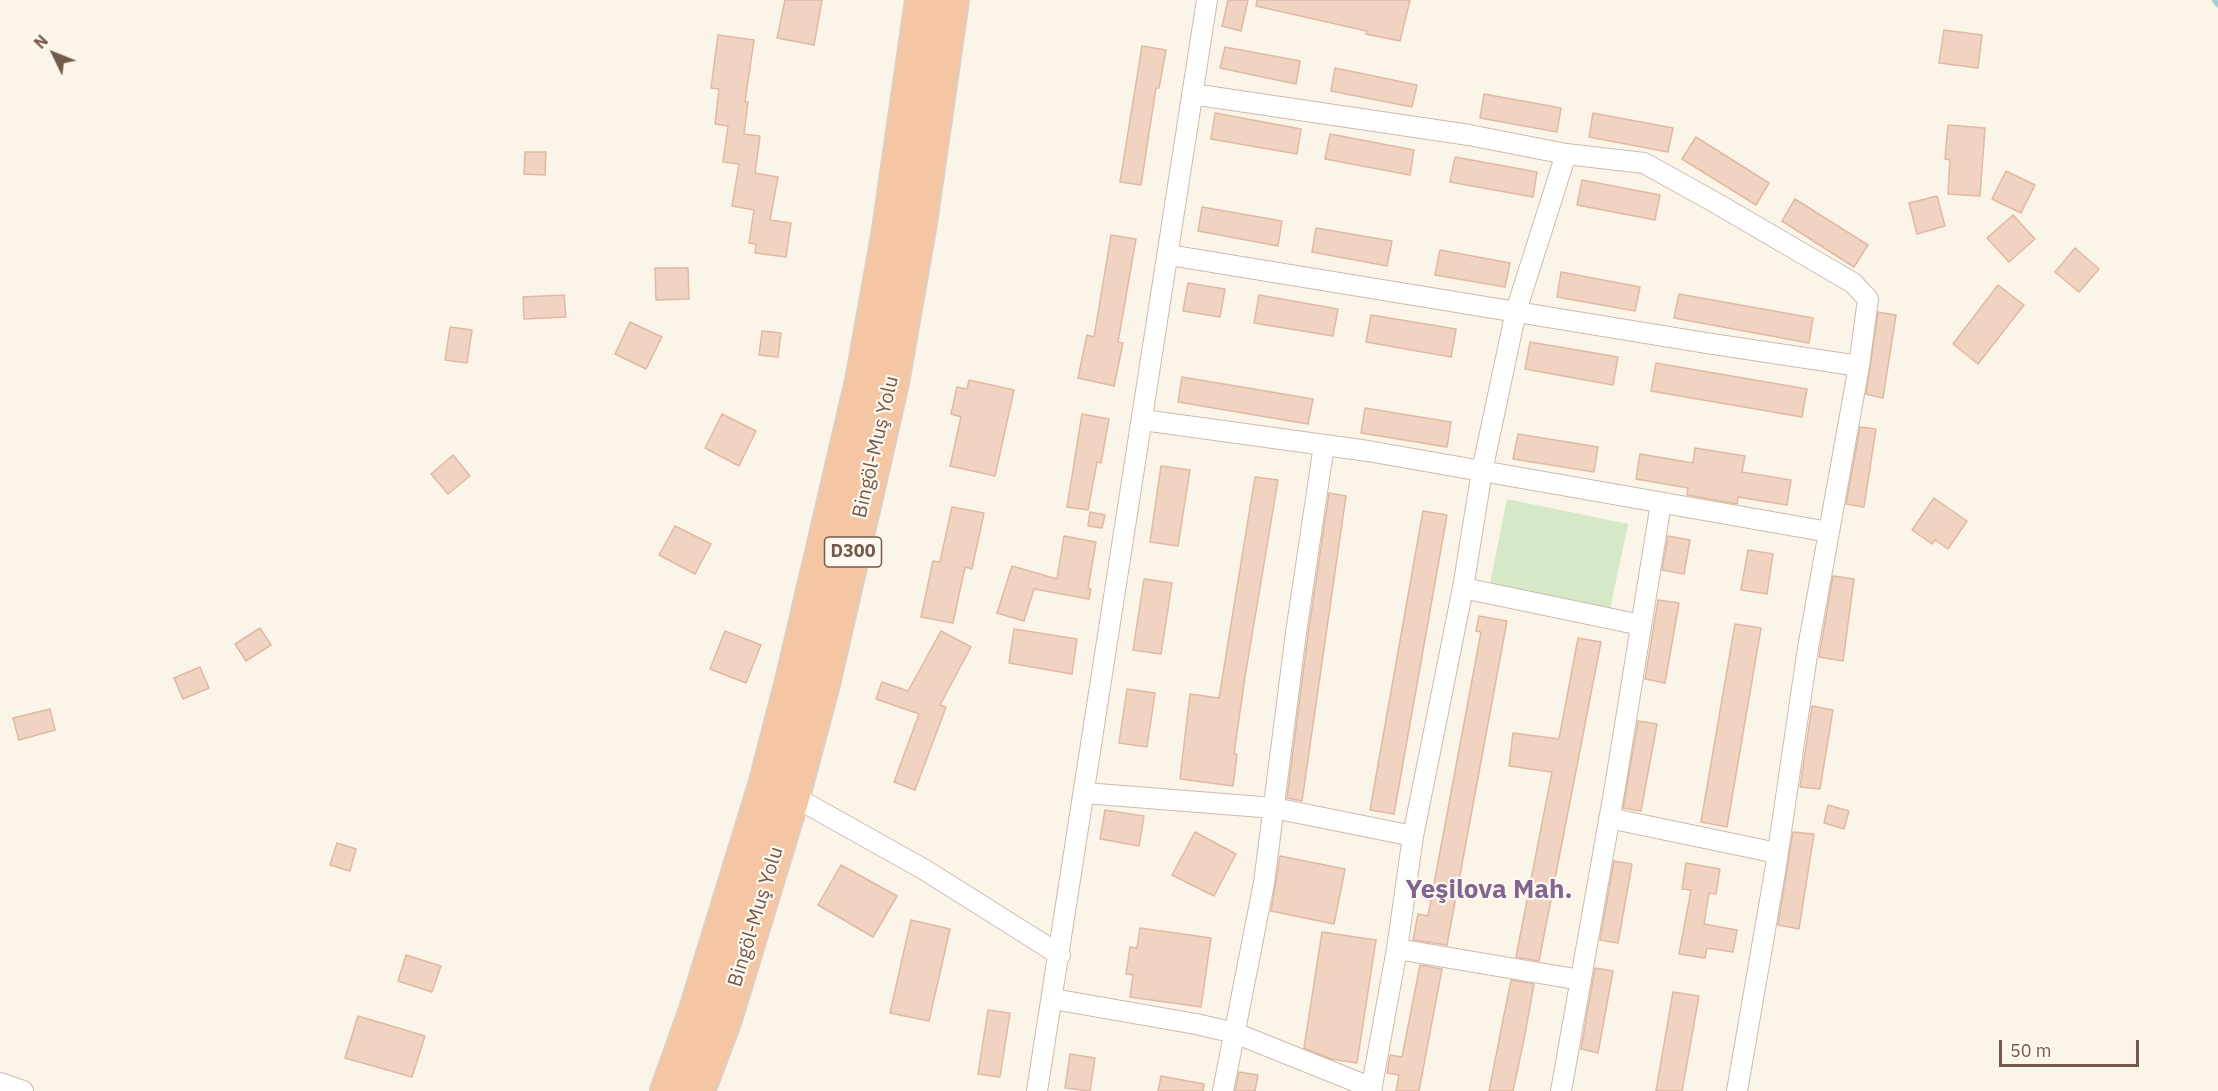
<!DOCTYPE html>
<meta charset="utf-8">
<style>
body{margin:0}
#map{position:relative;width:2218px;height:1091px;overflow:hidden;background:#fbf4e8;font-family:"IBM Plex Sans",sans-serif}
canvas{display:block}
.north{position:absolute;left:24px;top:24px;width:60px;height:60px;-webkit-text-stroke:4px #fef8ee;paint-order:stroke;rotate:313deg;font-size:16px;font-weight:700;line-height:24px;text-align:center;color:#745a4d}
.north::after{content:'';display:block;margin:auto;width:21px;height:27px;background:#745a4d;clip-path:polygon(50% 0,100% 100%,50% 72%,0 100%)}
.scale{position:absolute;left:1999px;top:1040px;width:140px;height:27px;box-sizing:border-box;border:3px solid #745a4d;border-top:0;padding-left:8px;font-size:18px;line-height:21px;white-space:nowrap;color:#745a4d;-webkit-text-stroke:4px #fef8ee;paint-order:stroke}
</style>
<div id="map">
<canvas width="2218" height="1091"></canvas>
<div class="north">N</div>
<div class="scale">50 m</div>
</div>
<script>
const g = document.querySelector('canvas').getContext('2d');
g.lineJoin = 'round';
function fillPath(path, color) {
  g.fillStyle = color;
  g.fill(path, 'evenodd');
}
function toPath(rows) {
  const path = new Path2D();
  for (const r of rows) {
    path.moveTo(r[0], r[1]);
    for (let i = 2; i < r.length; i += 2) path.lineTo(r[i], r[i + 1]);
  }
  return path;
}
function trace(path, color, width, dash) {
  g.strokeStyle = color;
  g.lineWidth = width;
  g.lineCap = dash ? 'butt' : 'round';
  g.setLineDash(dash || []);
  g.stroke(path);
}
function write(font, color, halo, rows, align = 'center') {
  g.font = font + ' "IBM Plex Sans",sans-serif';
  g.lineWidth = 4.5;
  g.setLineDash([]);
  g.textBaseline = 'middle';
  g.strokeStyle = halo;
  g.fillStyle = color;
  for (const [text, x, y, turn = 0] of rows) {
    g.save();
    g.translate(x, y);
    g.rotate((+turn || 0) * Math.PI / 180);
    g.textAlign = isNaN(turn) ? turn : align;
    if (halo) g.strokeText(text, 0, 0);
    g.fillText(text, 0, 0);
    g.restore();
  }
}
fillPath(toPath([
 [1507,499,1628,524,1610,609,1490,584]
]), '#d5e9c6');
trace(toPath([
 [2214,0,2218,5]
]), '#a3cfd6', 5);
const building = toPath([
 [785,0,822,0,814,45,777,38,785,0],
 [1228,0,1248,0,1241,31,1222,26,1228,0],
 [1257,0,1410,0,1400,41,1366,34,1367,31,1256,6,1257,0],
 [1944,30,1982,35,1978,68,1939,63,1944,30],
 [718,35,754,40,745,102,748,102,744,134,760,136,755,173,778,177,770,220,791,223,786,257,755,253,756,244,749,243,754,210,732,206,739,164,723,162,728,126,715,124,719,89,711,88,718,35],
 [1142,46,1166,50,1159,88,1156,88,1141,185,1120,182,1142,46],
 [1225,47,1300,61,1296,84,1220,68,1225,47],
 [1335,68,1417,85,1412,107,1331,91,1335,68],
 [1484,94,1561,108,1557,132,1480,118,1484,94],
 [1215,113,1301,129,1297,154,1211,139,1215,113],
 [1593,113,1673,128,1668,152,1589,137,1593,113],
 [1948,125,1985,128,1980,196,1948,194,1950,160,1945,159,1948,125],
 [1330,134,1414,150,1410,175,1325,159,1330,134],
 [1696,137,1769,183,1756,205,1682,159,1696,137],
 [525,152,546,152,545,175,524,174,525,152],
 [1455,157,1537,172,1533,197,1450,182,1455,157],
 [2006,171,2035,185,2021,213,1992,199,2006,171],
 [1582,180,1660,195,1655,220,1577,205,1582,180],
 [1937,196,1945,226,1917,234,1909,203,1937,196],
 [1795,199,1868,245,1854,267,1782,221,1795,199],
 [1202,207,1282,221,1278,246,1198,231,1202,207],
 [2013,215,2035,239,2009,262,1987,238,2013,215],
 [1316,228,1392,241,1387,266,1312,252,1316,228],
 [1111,235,1136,239,1118,342,1123,343,1114,386,1078,378,1087,335,1094,337,1111,235],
 [2075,248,2099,269,2079,292,2055,272,2075,248],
 [1440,250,1510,263,1505,287,1435,275,1440,250],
 [655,268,688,268,689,299,656,300,655,268],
 [1561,272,1640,287,1635,311,1557,297,1561,272],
 [1188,283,1225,289,1220,317,1183,311,1188,283],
 [1998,285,2024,305,1978,364,1953,344,1998,285],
 [1679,294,1813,318,1809,343,1674,318,1679,294],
 [564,295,566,317,524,319,523,297,564,295],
 [1259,295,1338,309,1333,336,1254,323,1259,295],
 [1878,312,1896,315,1883,398,1866,394,1878,312],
 [1371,315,1456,329,1451,357,1366,342,1371,315],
 [630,322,662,337,646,369,615,354,630,322],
 [450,327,472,330,467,363,445,360,450,327],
 [762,331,781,333,778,357,759,355,762,331],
 [1530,342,1618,357,1613,385,1525,369,1530,342],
 [1656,363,1807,389,1802,417,1651,391,1656,363],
 [1182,377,1313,399,1308,424,1178,402,1182,377],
 [969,380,1014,390,995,476,950,466,961,417,951,414,957,387,967,389,969,380],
 [1365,408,1451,422,1447,447,1361,433,1365,408],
 [722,414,756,431,739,466,705,448,722,414],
 [1082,414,1109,419,1101,463,1097,462,1088,510,1067,507,1082,414],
 [1860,427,1876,429,1864,507,1846,504,1860,427],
 [1518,434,1598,447,1594,472,1513,459,1518,434],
 [1695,448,1745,456,1742,472,1791,480,1787,505,1738,497,1737,504,1687,495,1688,488,1636,479,1640,454,1693,463,1695,448],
 [453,455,470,476,448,494,431,474,453,455],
 [1161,466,1190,470,1178,546,1150,542,1161,466],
 [1255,477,1278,480,1245,677,1234,754,1237,754,1233,786,1180,779,1190,694,1219,698,1255,477],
 [1329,493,1346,496,1302,801,1287,798,1308,635,1329,493],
 [1934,498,1967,521,1948,549,1935,540,1932,544,1912,530,1934,498],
 [952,507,984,513,972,569,965,567,953,623,921,617,933,561,940,562,952,507],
 [1423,511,1447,515,1394,814,1370,810,1423,511],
 [1090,512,1105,515,1102,528,1088,526,1090,512],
 [675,526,711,544,695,574,659,555,675,526],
 [1064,536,1096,542,1088,588,1091,589,1089,599,1034,589,1024,621,997,613,1012,566,1057,579,1064,536],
 [1668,536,1690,540,1684,574,1662,570,1668,536],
 [1748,550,1773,554,1767,594,1741,590,1748,550],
 [1833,576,1854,579,1843,661,1819,657,1833,576],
 [1144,579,1172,583,1161,654,1133,650,1144,579],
 [1658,600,1679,603,1665,683,1645,679,1658,600],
 [1479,616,1507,621,1447,945,1413,940,1418,914,1428,916,1481,632,1476,631,1479,616],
 [1735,624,1761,628,1727,827,1701,822,1735,624],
 [260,628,271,645,246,661,235,644,260,628],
 [1014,629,1077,639,1072,674,1009,663,1014,629],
 [725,631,761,645,746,683,710,669,725,631],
 [941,631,971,647,940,705,946,707,915,790,894,782,919,714,876,699,882,682,908,691,941,631],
 [1578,638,1601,642,1539,961,1516,957,1552,772,1509,766,1513,733,1559,739,1578,638],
 [200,667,209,688,183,699,174,678,200,667],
 [1127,689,1155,693,1147,747,1119,743,1127,689],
 [1812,706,1833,710,1820,789,1800,787,1812,706],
 [50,709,55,730,19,740,13,718,50,709],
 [1638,721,1657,724,1641,811,1623,808,1638,721],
 [1828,805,1849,811,1844,829,1824,823,1828,805],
 [1105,810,1144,816,1139,846,1100,839,1105,810],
 [1195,832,1236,854,1214,896,1172,875,1195,832],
 [1793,832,1814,834,1799,929,1778,925,1793,832],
 [337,843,356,849,350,871,330,865,337,843],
 [1280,856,1345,869,1334,924,1271,911,1280,856],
 [1614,861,1632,864,1618,943,1600,940,1614,861],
 [1686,863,1720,869,1716,894,1709,893,1704,924,1737,930,1733,952,1707,948,1705,958,1679,954,1691,890,1682,889,1686,863],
 [841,865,897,896,873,937,818,905,841,865],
 [911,920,950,929,929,1021,890,1013,911,920],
 [1140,928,1211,938,1201,1007,1130,997,1133,975,1126,974,1130,947,1137,948,1140,928],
 [1322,932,1376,940,1357,1063,1331,1059,1304,1048,1322,932],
 [406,955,441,966,432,992,398,981,406,955],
 [1420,965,1442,969,1435,1006,1419,1091,1396,1091,1399,1075,1387,1073,1390,1055,1402,1057,1420,965],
 [1595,968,1613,971,1598,1053,1581,1049,1595,968],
 [1511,980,1534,984,1524,1039,1513,1091,1489,1091,1511,980],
 [1673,992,1699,996,1682,1091,1656,1091,1673,992],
 [988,1010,1010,1013,1000,1077,978,1074,988,1010],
 [358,1016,425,1036,412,1077,345,1058,358,1016],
 [1070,1054,1095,1058,1090,1091,1065,1088,1070,1054],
 [1239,1072,1258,1075,1255,1091,1235,1091,1239,1072],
 [1161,1076,1204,1084,1203,1091,1158,1091,1161,1076]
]);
fillPath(building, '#f0d3c1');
trace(building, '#e1b9a2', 1.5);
const minor = toPath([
 [1192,94,1469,135,1566,154,1644,163,1716,203,1853,283,1868,299,1859,366,1808,648,1775,872,1737,1091],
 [1169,255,1706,343,1859,366],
 [1143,420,1368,451,1829,532],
 [1463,588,1641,625],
 [784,791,925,870,1060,955],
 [1085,793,1274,808,1413,836],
 [1609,818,1777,853],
 [1397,949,1581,980],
 [1053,999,1196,1024,1235,1033,1372,1088],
 [0,1083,23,1091],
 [1037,1091,1207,0],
 [1223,1091,1264,883,1296,633,1324,445],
 [1371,1091,1397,949,1413,836,1463,588,1482,471,1516,311,1566,154],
 [1561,1091,1615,787,1661,503]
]);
const trunk = toPath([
 [667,1091,696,1010,766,782,793,677,862,381,888,236,922,0],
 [698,1091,725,1019,793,796,823,684,892,383,920,223,952,0]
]);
trace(minor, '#cdbbae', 22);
trace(trunk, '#d8d1cd', 36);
trace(minor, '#fff', 20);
trace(trunk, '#f4c6a3', 33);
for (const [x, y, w] of [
 [853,552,57]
]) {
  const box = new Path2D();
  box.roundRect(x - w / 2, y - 15, w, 30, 4.5);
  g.fillStyle = '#fef8ee';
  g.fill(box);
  trace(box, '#745a4d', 1.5);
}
write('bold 18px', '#745a4d', null, [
 ["D300",853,552]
]);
write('20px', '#745a4d', '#fef8ee', [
 ["Bingöl-Muş Yolu",876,447,-77],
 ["Bingöl-Muş Yolu",756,917,-73]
]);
write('bold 26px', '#816590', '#fef8ee', [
 ["Yeşilova Mah.",1489,890]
]);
</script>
